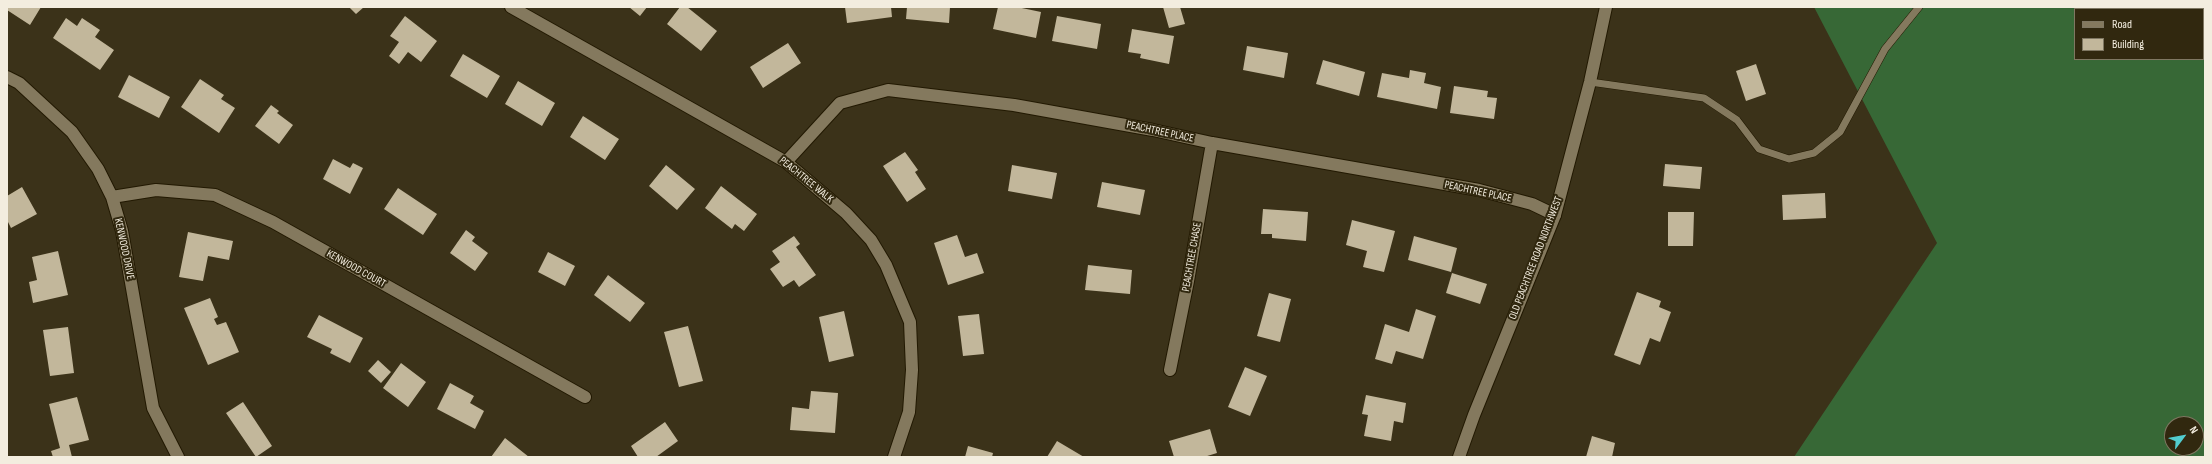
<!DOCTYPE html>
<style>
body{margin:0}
#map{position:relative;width:2212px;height:464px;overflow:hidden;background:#3b3219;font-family:"Sofia Sans Condensed",sans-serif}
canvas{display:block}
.frame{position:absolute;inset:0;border:8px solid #f3eddf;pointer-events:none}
.legend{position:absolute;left:2074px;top:8px;width:130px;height:52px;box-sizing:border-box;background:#31280f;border:1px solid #7f7762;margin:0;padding:5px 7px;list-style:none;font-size:12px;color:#f3eddf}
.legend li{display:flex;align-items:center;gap:8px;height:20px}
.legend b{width:20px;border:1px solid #7f7762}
.north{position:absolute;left:2164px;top:416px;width:40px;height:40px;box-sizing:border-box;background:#31280f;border:1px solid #7f7762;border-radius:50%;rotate:58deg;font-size:11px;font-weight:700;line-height:16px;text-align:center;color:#f3eddf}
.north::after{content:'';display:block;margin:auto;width:14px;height:18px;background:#52cdcf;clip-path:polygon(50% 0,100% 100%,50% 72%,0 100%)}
</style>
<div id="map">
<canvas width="2212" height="464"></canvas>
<div class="frame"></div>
<ul class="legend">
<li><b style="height:5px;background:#84795e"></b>Road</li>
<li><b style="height:11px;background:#c2b79b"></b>Building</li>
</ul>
<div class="north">N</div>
</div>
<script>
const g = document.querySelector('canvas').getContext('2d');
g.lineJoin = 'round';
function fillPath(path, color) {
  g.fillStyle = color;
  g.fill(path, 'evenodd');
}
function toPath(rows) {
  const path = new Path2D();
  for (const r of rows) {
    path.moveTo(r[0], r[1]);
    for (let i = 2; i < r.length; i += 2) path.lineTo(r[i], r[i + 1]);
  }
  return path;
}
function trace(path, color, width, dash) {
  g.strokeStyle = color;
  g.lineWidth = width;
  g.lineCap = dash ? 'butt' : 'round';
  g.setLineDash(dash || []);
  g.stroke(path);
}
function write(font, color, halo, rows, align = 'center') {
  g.font = font + ' "Sofia Sans Condensed",sans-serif';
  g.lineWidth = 4;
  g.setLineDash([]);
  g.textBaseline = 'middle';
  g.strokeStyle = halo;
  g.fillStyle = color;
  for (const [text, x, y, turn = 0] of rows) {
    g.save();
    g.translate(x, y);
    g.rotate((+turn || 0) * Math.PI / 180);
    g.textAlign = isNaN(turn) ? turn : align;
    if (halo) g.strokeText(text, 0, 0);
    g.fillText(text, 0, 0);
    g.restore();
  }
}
fillPath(toPath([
 [1814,7,2205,7,2205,457,1794,457,1937,243],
 [2075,9,2203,9,2203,59,2075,59],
 [2172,424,2196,424,2196,448,2172,448]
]), '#376836');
fillPath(toPath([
 [7,7,41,7,30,25,7,10],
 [349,7,364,7,356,14],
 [629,7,647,7,640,16],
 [680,7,687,7,717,31,701,51,667,24],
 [845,7,891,7,892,17,847,23],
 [907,7,950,7,949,23,906,19],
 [998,7,1017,7,1041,12,1036,38,993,29],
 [1163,7,1180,7,1185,24,1169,28],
 [405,16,437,41,421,62,408,52,399,64,389,56,399,42,390,36],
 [1057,16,1101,24,1097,49,1052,41],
 [66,18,77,26,82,18,100,30,95,37,114,50,100,70,53,38],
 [1132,29,1174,36,1169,64,1140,58,1141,54,1128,52],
 [788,43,801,63,763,88,750,67],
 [1247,46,1288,53,1284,78,1243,70],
 [463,54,500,76,487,98,450,76],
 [1323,60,1365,72,1359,96,1316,84],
 [1756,64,1766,94,1746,101,1736,71],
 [1410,70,1426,73,1424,83,1441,87,1437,109,1377,97,1382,73,1409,78],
 [129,75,170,97,159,118,118,97],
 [200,79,224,95,221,99,235,108,219,133,181,107],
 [518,81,555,103,542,126,505,104],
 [1454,86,1488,91,1487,97,1497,98,1494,119,1450,113],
 [271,105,279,111,277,113,293,125,279,144,255,126],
 [583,116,619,139,605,160,570,137],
 [905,152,918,170,915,172,926,189,907,202,883,166],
 [333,159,350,168,353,163,363,168,350,194,323,179],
 [1665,164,1702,167,1700,189,1663,186],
 [666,165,695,189,677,210,649,186],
 [1012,165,1057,173,1052,199,1008,191],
 [1102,182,1145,190,1140,215,1097,207],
 [721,186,757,214,744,231,735,224,732,229,705,208],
 [22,187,37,214,11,228,7,220,7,196],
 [398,188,437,214,423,235,384,209],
 [1825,193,1826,218,1783,220,1782,195],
 [1263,209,1308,212,1306,241,1272,238,1272,234,1261,234],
 [1668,212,1694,212,1693,246,1668,246],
 [1352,220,1395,231,1384,272,1363,267,1367,251,1346,245],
 [466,230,475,237,472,241,488,253,475,271,450,253],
 [188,232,233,241,229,260,208,256,203,281,179,277],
 [957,235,965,257,977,253,984,273,948,285,934,243],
 [794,236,800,244,796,247,816,275,799,287,794,280,783,287,770,269,780,262,772,251],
 [1414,236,1457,248,1451,272,1408,260],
 [58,251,68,295,33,303,29,282,37,280,32,257],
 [548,252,575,266,565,286,538,272],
 [1088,265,1132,270,1130,294,1085,290],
 [1452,273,1487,284,1480,304,1446,293],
 [608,275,645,303,630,322,594,295],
 [1637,292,1661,301,1659,307,1671,312,1660,342,1650,338,1640,365,1614,355],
 [1269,293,1291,299,1280,342,1257,336],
 [210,298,218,317,214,319,217,325,226,322,239,352,208,365,184,308],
 [1416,309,1436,316,1423,359,1396,351,1392,364,1375,359,1385,324,1409,332],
 [844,311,854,356,829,362,819,317],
 [979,314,984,354,963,356,958,316],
 [319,315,363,338,350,363,330,353,332,349,307,337],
 [688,326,703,381,679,387,664,332],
 [68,327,74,373,50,376,43,330],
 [378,360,391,372,381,383,368,371],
 [401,363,426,382,408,407,383,388],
 [1245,367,1267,376,1250,416,1228,407],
 [450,383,474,396,470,403,484,411,475,429,437,409],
 [811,391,838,393,835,433,790,430,792,407,809,409],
 [1366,395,1406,403,1403,423,1394,421,1391,441,1364,436,1368,415,1362,414],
 [77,397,89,440,69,445,72,457,53,457,51,451,60,448,49,404],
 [243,402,272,446,256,457,226,413],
 [665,422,678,441,656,457,638,457,631,446],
 [1210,429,1217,453,1204,457,1174,457,1169,441],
 [1592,436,1615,443,1612,457,1586,457],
 [505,438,529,457,491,457],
 [1057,441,1084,457,1047,457],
 [968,446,993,453,992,457,965,457]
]), '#c2b79b');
const service = toPath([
 [1590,82,1704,98,1737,120,1759,149,1789,159,1814,153,1840,132,1885,49,1919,7]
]);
const minor = toPath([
 [511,7,786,162,846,213,871,240,886,265,910,322,912,370,909,412,894,457],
 [7,77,19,83,72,132,98,169,112,197,122,231,153,408,178,457],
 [786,162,840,103,888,90,1014,105,1153,130,1212,143,1479,190,1532,204,1555,215],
 [112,197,156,190,215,195,273,222,585,397],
 [1170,370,1188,281,1212,143]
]);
const secondary = toPath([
 [1459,457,1474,415,1555,215,1590,82,1606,7]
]);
trace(service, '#221902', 8);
trace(minor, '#221902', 14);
trace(secondary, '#221902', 14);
trace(service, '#84795e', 7);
trace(minor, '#84795e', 12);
trace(secondary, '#84795e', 12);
write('11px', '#f3eddf', '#31280f', [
 ["PEACHTREE PLACE",1160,132,12],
 ["PEACHTREE WALK",806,180,39],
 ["PEACHTREE PLACE",1478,192,12],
 ["KENWOOD DRIVE",124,249,78],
 ["PEACHTREE CHASE",1192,257,-80],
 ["OLD PEACHTREE ROAD NORTHWEST",1536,258,-69],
 ["KENWOOD COURT",356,269,29]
]);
</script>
